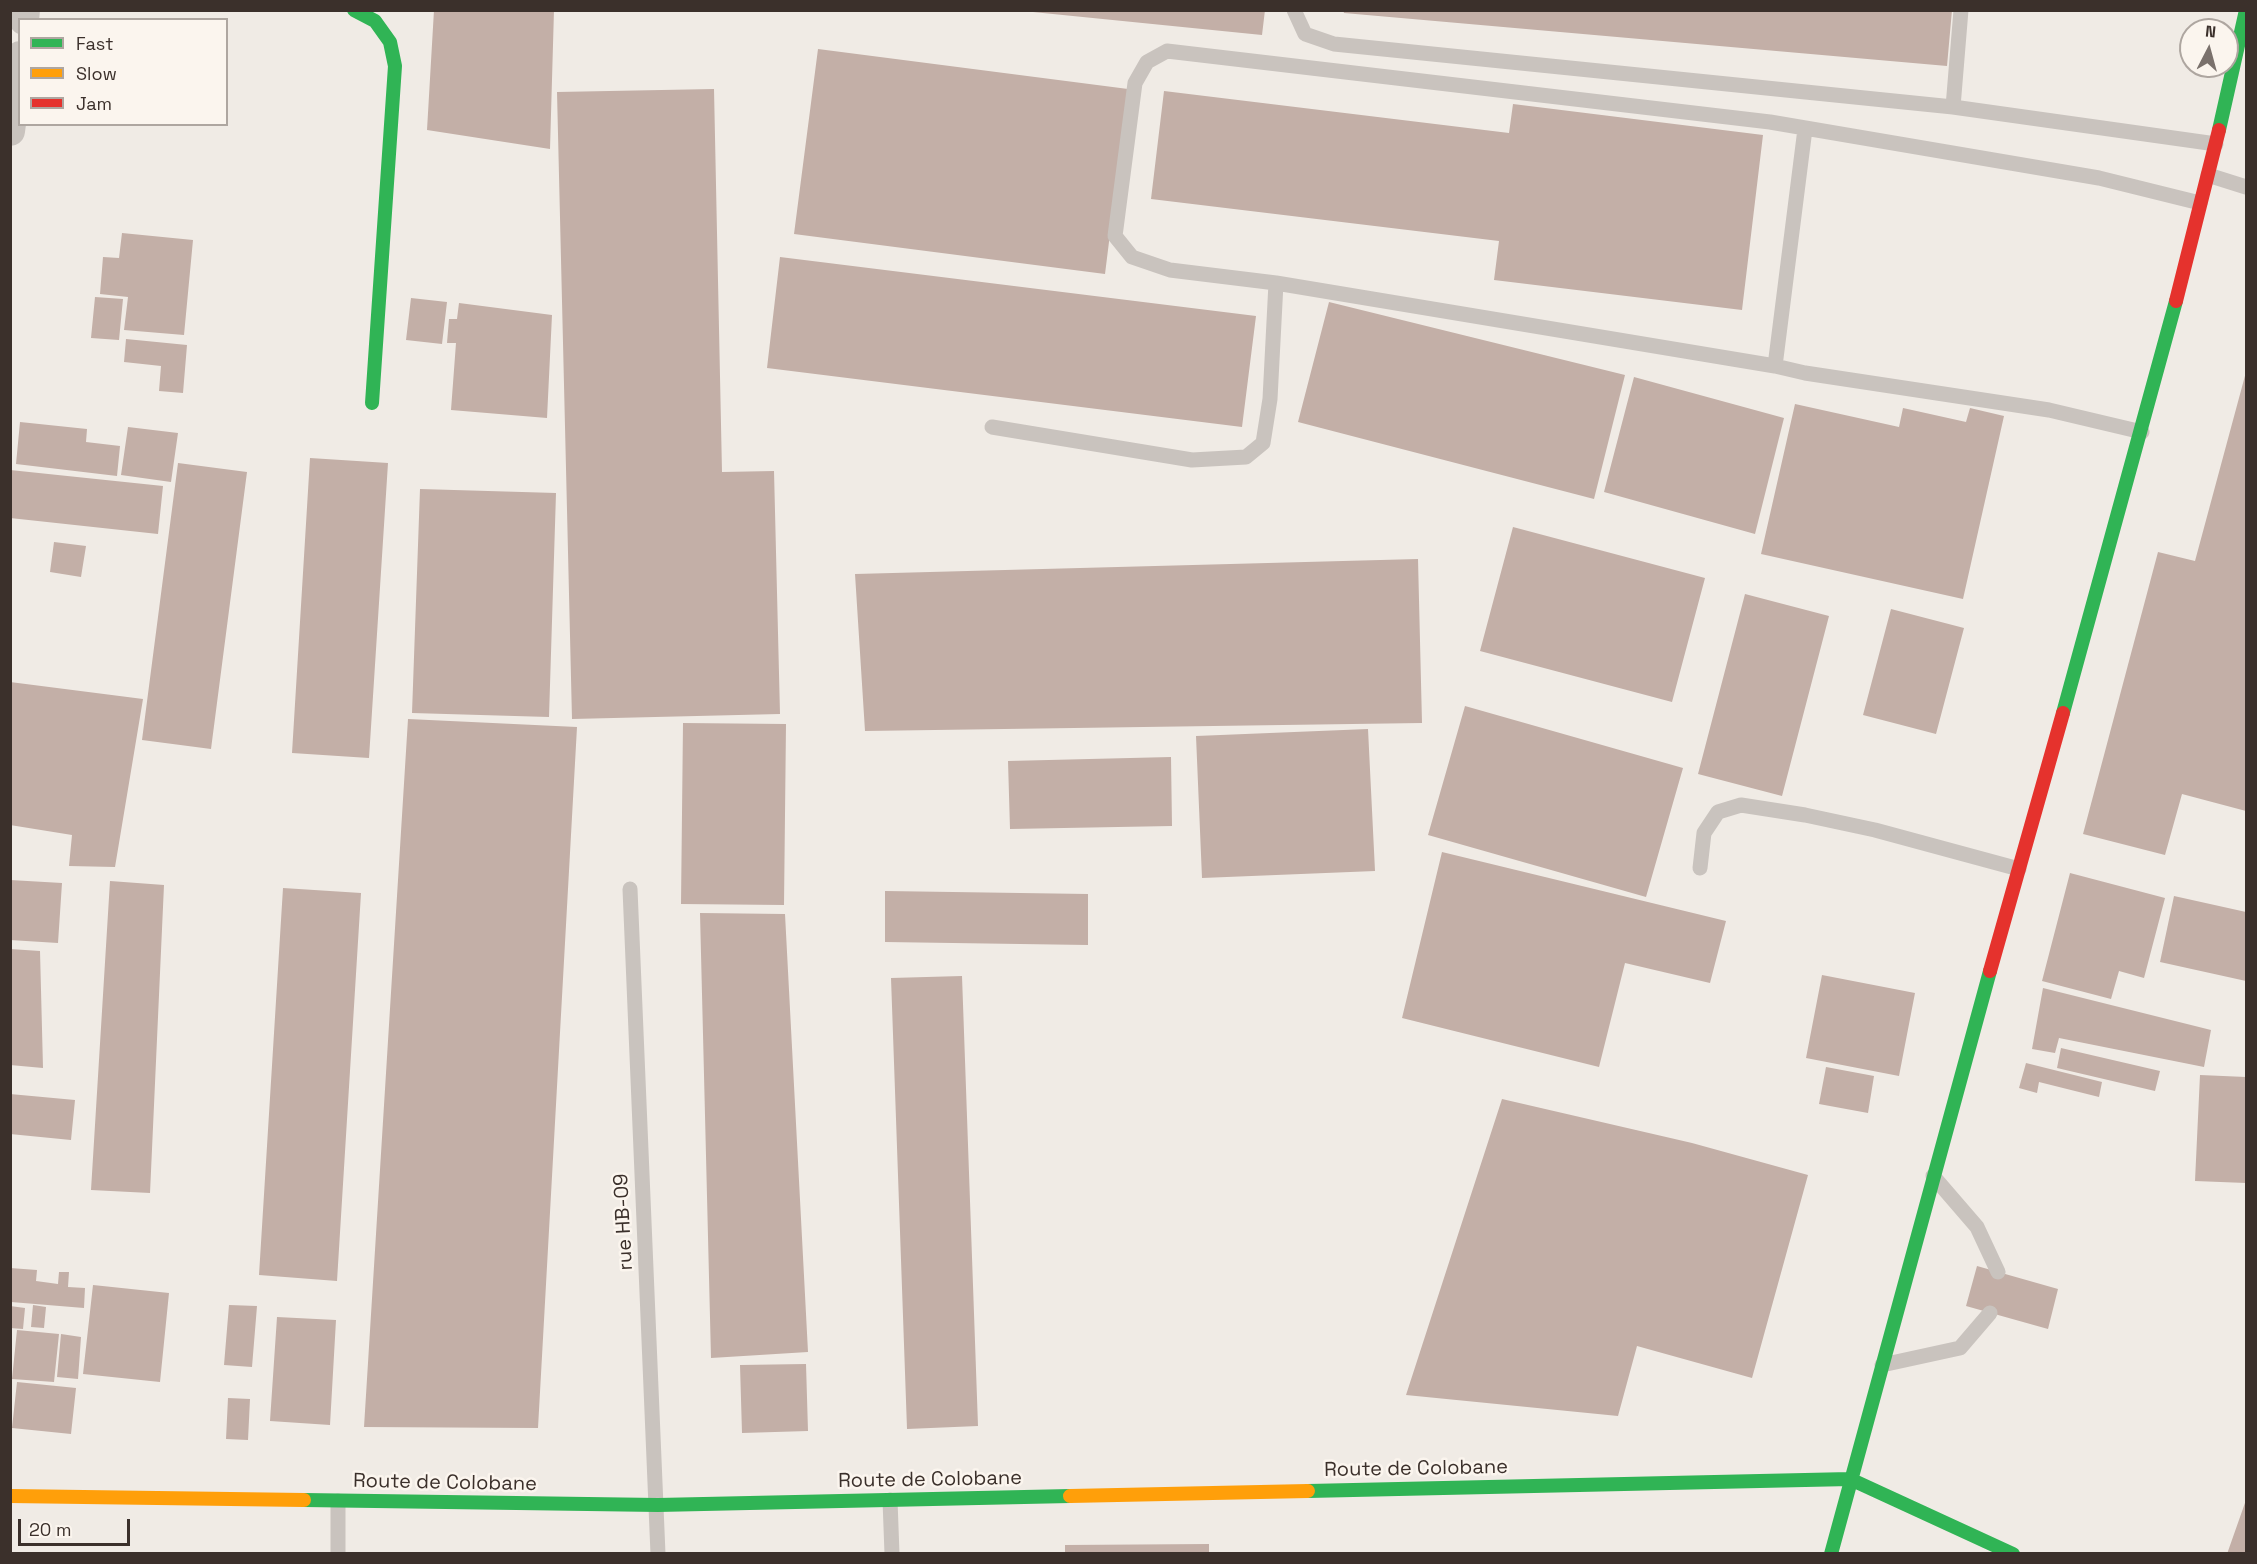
<!DOCTYPE html>
<style>
body{margin:0}
#map{position:relative;width:2257px;height:1564px;overflow:hidden;background:#f0ebe5;font-family:"Space Grotesk",sans-serif}
canvas{display:block}
.frame{position:absolute;inset:0;border:12px solid #3b302b;pointer-events:none}
.legend{position:absolute;left:18px;top:18px;width:210px;height:108px;box-sizing:border-box;background:#fbf5ee;border:2px solid #aea6a0;margin:0;padding:8px 10px;list-style:none;font-size:18px;color:#3b302b}
.legend li{display:flex;align-items:center;gap:12px;height:30px}
.legend b{width:30px;border:2px solid #aea6a0}
.north{position:absolute;left:2179px;top:18px;width:60px;height:60px;box-sizing:border-box;background:#fbf5ee;border:2px solid #aea6a0;border-radius:50%;rotate:6deg;font-size:16px;font-weight:700;line-height:24px;text-align:center;color:#3b302b}
.north::after{content:'';display:block;margin:auto;width:21px;height:27px;background:#7a716c;clip-path:polygon(50% 0,100% 100%,50% 72%,0 100%)}
.scale{position:absolute;left:18px;top:1519px;width:112px;height:27px;box-sizing:border-box;border:3px solid #3b302b;border-top:0;padding-left:8px;font-size:18px;line-height:21px;white-space:nowrap;color:#3b302b;-webkit-text-stroke:4px #fbf5ee;paint-order:stroke}
</style>
<div id="map">
<canvas width="2257" height="1564"></canvas>
<div class="frame"></div>
<ul class="legend">
<li><b style="height:8px;background:#30b455"></b>Fast</li>
<li><b style="height:8px;background:#ff9f0a"></b>Slow</li>
<li><b style="height:8px;background:#e5322d"></b>Jam</li>
</ul>
<div class="north">N</div>
<div class="scale">20 m</div>
</div>
<script>
const g = document.querySelector('canvas').getContext('2d');
g.lineJoin = 'round';
function fillPath(path, color) {
  g.fillStyle = color;
  g.fill(path, 'evenodd');
}
function toPath(rows) {
  const path = new Path2D();
  for (const r of rows) {
    path.moveTo(r[0], r[1]);
    for (let i = 2; i < r.length; i += 2) path.lineTo(r[i], r[i + 1]);
  }
  return path;
}
function trace(path, color, width, dash) {
  g.strokeStyle = color;
  g.lineWidth = width;
  g.lineCap = dash ? 'butt' : 'round';
  g.setLineDash(dash || []);
  g.stroke(path);
}
function write(font, color, halo, rows, align = 'center') {
  g.font = font + ' "Space Grotesk",sans-serif';
  g.lineWidth = 5;
  g.setLineDash([]);
  g.textBaseline = 'middle';
  g.strokeStyle = halo;
  g.fillStyle = color;
  for (const [text, x, y, turn = 0] of rows) {
    g.save();
    g.translate(x, y);
    g.rotate((+turn || 0) * Math.PI / 180);
    g.textAlign = isNaN(turn) ? turn : align;
    if (halo) g.strokeText(text, 0, 0);
    g.fillText(text, 0, 0);
    g.restore();
  }
}
fillPath(toPath([
 [434,10,554,10,550,149,427,130],
 [1013,10,1265,10,1262,35],
 [1343,10,1952,10,1947,66,1344,13],
 [818,49,1128,89,1105,274,794,234],
 [714,89,722,472,774,471,780,714,572,719,557,92],
 [1164,91,1509,133,1513,104,1763,135,1742,310,1494,280,1499,241,1151,199],
 [122,233,193,240,184,335,124,330,128,297,100,294,103,257,119,258],
 [780,257,1256,316,1242,427,767,368],
 [95,297,123,299,119,340,91,338],
 [411,298,447,302,442,344,406,340],
 [1329,302,1625,375,1594,499,1298,422],
 [459,303,552,315,547,418,451,410,456,343,447,343,449,319,457,319],
 [126,339,187,345,183,393,159,391,161,366,124,362],
 [2246,372,2246,811,2182,794,2165,855,2083,834,2158,552,2195,561],
 [1634,377,1784,418,1755,534,1604,492],
 [1795,404,1899,427,1903,408,1966,422,1970,408,2004,416,1963,599,1761,554],
 [20,422,87,429,86,442,120,446,117,476,16,464],
 [128,427,178,433,171,482,121,475],
 [310,458,388,463,369,758,292,753],
 [178,463,247,472,211,749,142,740],
 [10,470,163,486,158,534,10,518],
 [420,489,556,493,549,717,412,713],
 [1513,527,1705,578,1672,702,1480,651],
 [54,542,86,546,81,577,50,572],
 [1418,559,1422,723,865,731,855,574],
 [1745,594,1829,616,1782,796,1698,774],
 [1891,609,1964,628,1936,734,1863,715],
 [10,682,143,699,115,867,69,866,72,835,10,825],
 [1465,706,1683,768,1646,897,1428,835],
 [408,719,577,727,538,1428,364,1427],
 [683,723,786,724,784,905,681,904],
 [1368,729,1375,871,1202,878,1196,736],
 [1171,757,1172,826,1010,829,1008,761],
 [1442,852,1726,921,1710,983,1625,963,1599,1067,1402,1018],
 [2070,873,2165,898,2144,978,2119,971,2111,999,2042,981],
 [10,880,62,883,58,943,10,940],
 [110,881,164,885,150,1193,91,1190],
 [283,888,361,893,337,1281,259,1275],
 [885,891,1088,894,1088,945,885,942],
 [2174,896,2246,912,2246,981,2160,962],
 [700,913,785,914,808,1352,711,1358],
 [10,949,40,951,43,1068,10,1065],
 [1822,975,1915,993,1899,1076,1806,1058],
 [962,976,978,1426,907,1429,891,978],
 [2043,988,2211,1030,2204,1067,2059,1038,2055,1053,2032,1049],
 [2061,1048,2160,1071,2155,1091,2057,1068],
 [2026,1063,2102,1082,2099,1097,2039,1082,2037,1093,2019,1088],
 [1826,1067,1874,1076,1868,1113,1819,1104],
 [2200,1075,2246,1077,2246,1183,2195,1181],
 [10,1094,75,1100,71,1140,10,1134],
 [1502,1099,1692,1143,1808,1175,1752,1378,1637,1346,1618,1416,1406,1395],
 [1977,1266,2058,1289,2048,1329,1966,1306],
 [10,1268,37,1270,36,1281,58,1284,59,1272,69,1272,68,1287,85,1288,84,1308,11,1302],
 [93,1285,169,1293,160,1382,83,1374],
 [33,1305,46,1307,44,1328,31,1327],
 [229,1305,257,1306,252,1367,224,1365],
 [10,1306,25,1308,23,1329,10,1328],
 [277,1317,336,1320,330,1425,270,1421],
 [17,1330,59,1334,54,1382,12,1379],
 [61,1334,81,1337,78,1379,57,1377],
 [806,1364,808,1431,742,1433,740,1365],
 [17,1382,76,1388,71,1434,12,1428],
 [228,1398,250,1399,248,1440,226,1439],
 [2246,1500,2246,1554,2227,1554],
 [1209,1544,1209,1554,1065,1554,1065,1545]
]), '#c3afa7');
trace(toPath([
 [1294,10,1305,34,1334,44,1953,107,2216,144],
 [1953,107,1961,10],
 [1805,129,1775,366,1805,373,2049,410,2142,432],
 [2208,175,2246,187],
 [1775,366,1276,283,1170,270,1132,257,1115,236,1135,83,1147,62,1167,51,1770,122,2099,178,2200,203],
 [992,427,1192,460,1246,457,1263,443,1270,399,1276,283],
 [1700,868,1704,833,1718,812,1741,805,1805,815,1875,830,2019,869],
 [630,889,658,1554],
 [1933,1176,1977,1227,1998,1272],
 [1882,1365,1960,1348,1990,1313],
 [890,1500,892,1554],
 [338,1501,338,1554]
]), '#c9c3be', 15);
trace(toPath([
 [24,20,25,10],
 [10,131,20,56]
]), '#c9c3be', 30);
trace(toPath([
 [354,10,375,21,390,42,395,66,372,403],
 [2219,130,2246,10],
 [2063,713,2176,301],
 [1308,1491,1850,1479,2013,1554],
 [304,1500,658,1505,1070,1496],
 [1831,1554,1990,971]
]), '#30b455', 14);
trace(toPath([
 [10,1496,304,1500],
 [1070,1496,1308,1491]
]), '#ff9f0a', 14);
trace(toPath([
 [2176,301,2219,130],
 [1990,971,2063,713]
]), '#e5322d', 14);
write('20px', '#3b302b', '#fbf5ee', [
 ["rue HB-09",624,1222,-93],
 ["Route de Colobane",1416,1469,-1],
 ["Route de Colobane",930,1480,-1],
 ["Route de Colobane",445,1483,1]
]);
</script>
